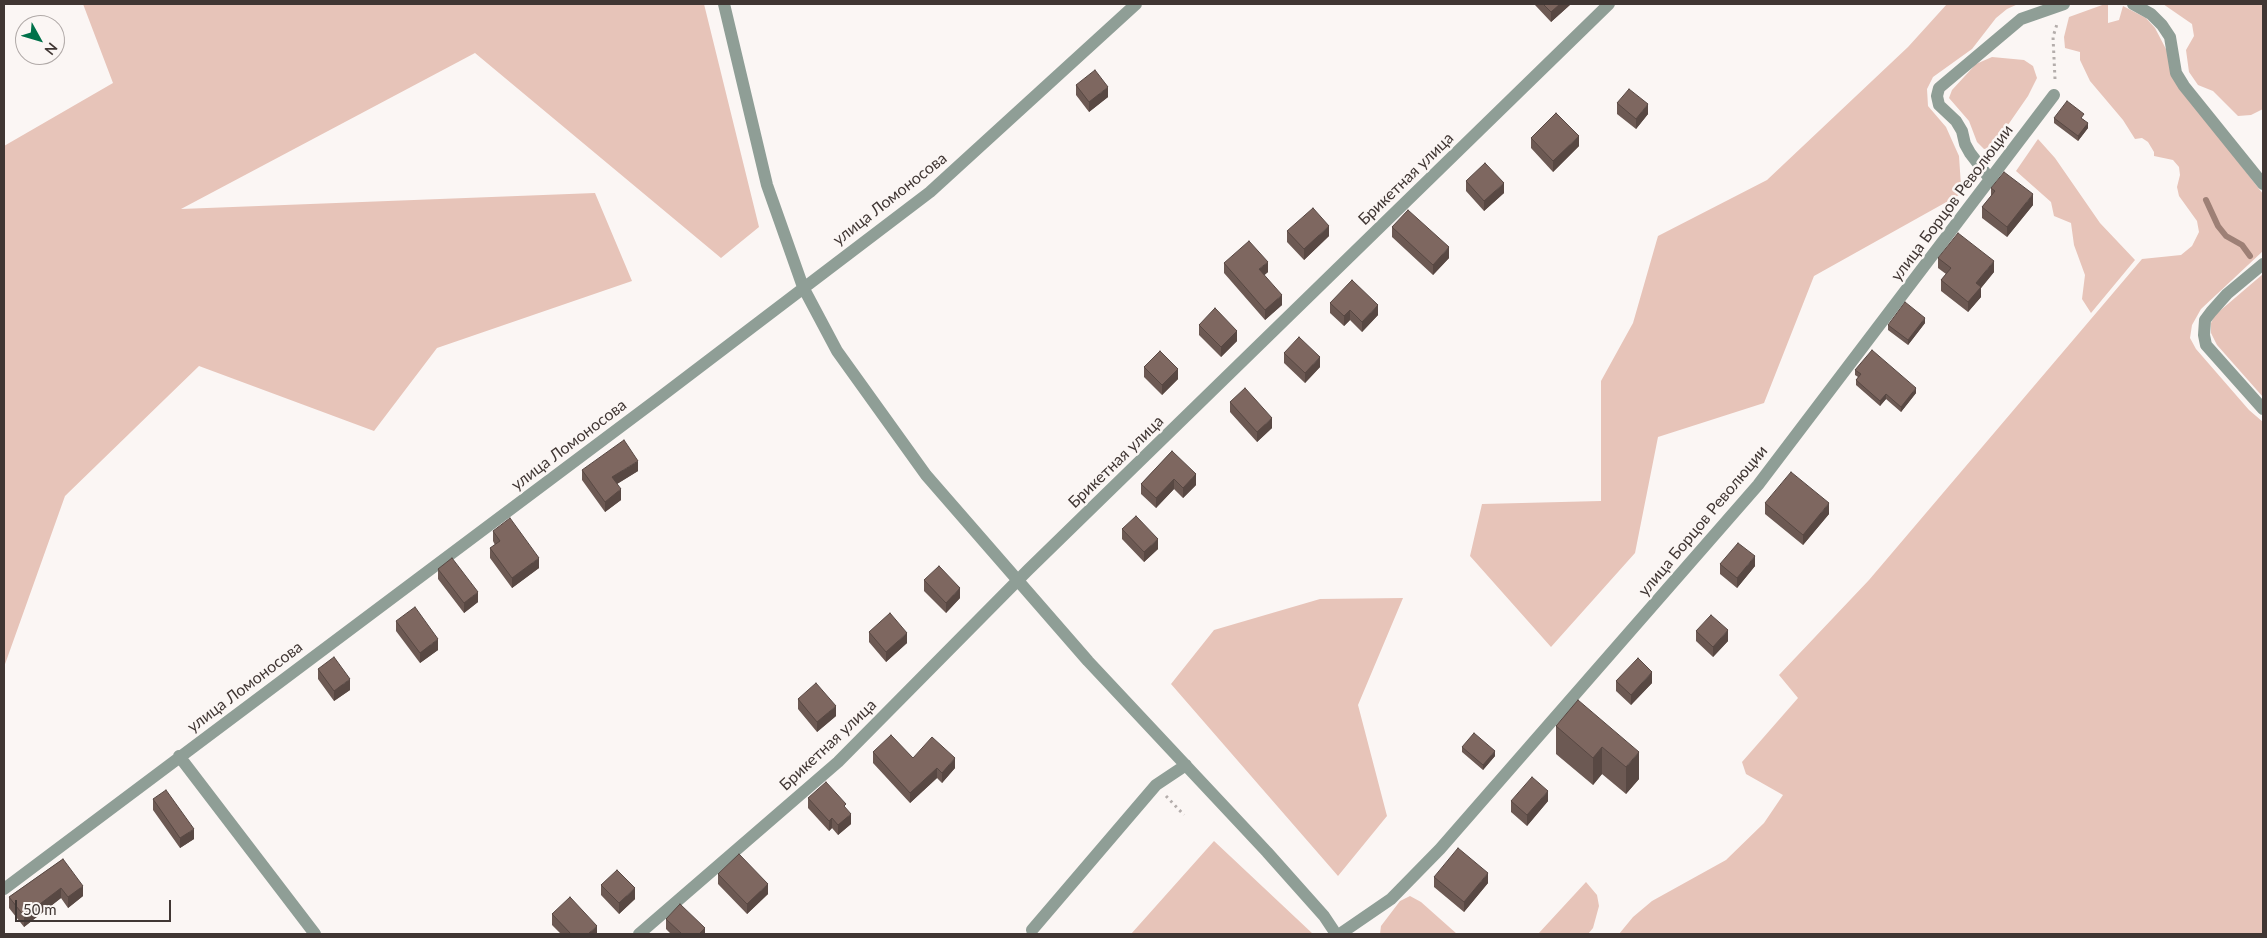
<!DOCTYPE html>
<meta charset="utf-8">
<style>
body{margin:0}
#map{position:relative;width:2267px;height:938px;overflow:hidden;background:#fbf6f4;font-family:Lato,sans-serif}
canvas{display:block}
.frame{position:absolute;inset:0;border:5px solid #403633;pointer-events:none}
.north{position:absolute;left:15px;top:15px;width:50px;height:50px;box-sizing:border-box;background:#fbf6f4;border:1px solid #b0a9a7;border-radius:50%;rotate:129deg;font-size:14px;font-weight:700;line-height:20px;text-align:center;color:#403633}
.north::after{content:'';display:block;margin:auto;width:18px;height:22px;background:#00714a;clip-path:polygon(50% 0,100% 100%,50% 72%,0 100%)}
.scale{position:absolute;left:15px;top:900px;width:156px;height:22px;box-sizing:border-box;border:2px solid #403633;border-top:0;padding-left:6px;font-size:15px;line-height:18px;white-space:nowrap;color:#403633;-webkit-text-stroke:4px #fbf6f4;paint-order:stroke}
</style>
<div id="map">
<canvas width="2267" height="938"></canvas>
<div class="frame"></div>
<div class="north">N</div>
<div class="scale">50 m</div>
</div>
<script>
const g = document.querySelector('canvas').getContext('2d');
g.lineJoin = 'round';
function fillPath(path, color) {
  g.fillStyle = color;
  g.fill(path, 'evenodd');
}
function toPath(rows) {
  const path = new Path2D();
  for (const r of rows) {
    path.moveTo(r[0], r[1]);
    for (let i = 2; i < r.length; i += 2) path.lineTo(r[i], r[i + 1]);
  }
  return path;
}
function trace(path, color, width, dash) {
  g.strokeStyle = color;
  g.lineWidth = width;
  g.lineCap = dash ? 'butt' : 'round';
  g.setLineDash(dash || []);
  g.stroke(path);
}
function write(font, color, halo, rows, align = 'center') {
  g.font = font + ' Lato,sans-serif';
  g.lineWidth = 5;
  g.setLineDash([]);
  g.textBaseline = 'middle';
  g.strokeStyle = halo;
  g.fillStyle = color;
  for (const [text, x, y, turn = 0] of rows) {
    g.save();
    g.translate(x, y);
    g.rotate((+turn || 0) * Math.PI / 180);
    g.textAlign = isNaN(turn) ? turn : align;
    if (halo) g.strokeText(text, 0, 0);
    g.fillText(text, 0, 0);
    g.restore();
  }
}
fillPath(toPath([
 [83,4,704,4,759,227,721,258,475,53,181,209,595,193,632,281,437,348,374,431,199,366,65,496,4,667,4,146,113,83],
 [1947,4,2018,4,2007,9,1996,18,1972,49,1933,77,1927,89,1928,106,1946,127,1959,156,1961,186,1959,195,1814,276,1764,403,1658,437,1635,553,1551,647,1470,556,1482,504,1601,501,1601,381,1633,323,1658,236,1767,180,1908,47],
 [2105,4,2108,4,2108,23,2119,20,2123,6,2146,18,2155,28,2167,51,2171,75,2263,194,2263,251,2201,309,2192,325,2190,338,2196,349,2249,410,2263,422,2263,934,1619,934,1633,917,1652,901,1726,860,1764,823,1783,795,1746,774,1742,762,1798,698,1779,675,1869,580,2142,259,2181,255,2192,246,2199,232,2197,221,2179,196,2177,187,2180,175,2179,167,2173,160,2154,156,2154,152,2148,142,2142,138,2135,139,2123,120,2090,81,2080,60,2080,52,2065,48,2064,37,2069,17],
 [2163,4,2263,4,2263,109,2251,115,2238,116,2213,91,2198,85,2189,72,2186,50,2194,36,2192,24],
 [1992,57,2024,60,2033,66,2037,78,2028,96,1992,148,1984,149,1977,142,1969,121,1949,98,1952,90,1976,64],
 [2038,139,2055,158,2100,223,2135,260,2091,313,2082,299,2085,275,2074,245,2071,223,2054,216,2051,202,2016,171],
 [2263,274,2263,397,2217,345,2211,333,2211,323,2215,315],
 [1403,598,1358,705,1387,816,1338,876,1171,684,1214,630,1320,599],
 [1214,841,1313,934,1131,934],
 [1586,882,1597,895,1599,906,1593,928,1588,934,1538,934],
 [1410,896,1421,902,1457,934,1380,934,1381,926,1400,901]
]), '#e7c4b9');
trace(toPath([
 [2206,200,2218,226,2226,236,2242,245,2250,256]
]), '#9e8076', 6);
trace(toPath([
 [2055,79,2053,37,2057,24],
 [1166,796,1184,815]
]), '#b4adab', 3, [2.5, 4]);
trace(toPath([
 [724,4,767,185,803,287,837,351,926,475,1088,661,1267,852,1324,916,1336,934],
 [2133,4,2151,14,2162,25,2170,37,2176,73,2184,86,2263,184],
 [1990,179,1970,153,1965,144,1962,131,1956,121,1939,105,1937,96,1939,88,2021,19,2064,4],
 [2263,264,2227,294,2211,312,2205,320,2204,335,2206,345,2263,409],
 [179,756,315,934],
 [4,889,659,398,930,192,1136,4],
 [1032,930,1156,785,1186,765],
 [639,934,838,762,1028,570,1609,4],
 [1340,934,1391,899,1440,849,1758,485,2054,95]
]), '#8f9e96', 12);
fillPath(toPath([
 [1535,4,1571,4,1551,22,1535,5],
 [1076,85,1108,97,1089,112,1076,95],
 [1617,103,1648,114,1636,129,1617,114],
 [2054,118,2084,119,2083,120,2088,128,2078,141,2054,123],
 [1531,138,1579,146,1553,172,1531,148],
 [1466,181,1504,193,1484,211,1466,191],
 [1991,188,2033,205,2007,237,1982,218,1982,207,1991,196],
 [1392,227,1449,258,1433,275,1392,237],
 [1287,231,1329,236,1304,260,1287,242],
 [1938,258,1994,272,1981,288,1981,297,1968,312,1941,291,1941,280,1946,274,1938,268],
 [1224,263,1268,272,1264,275,1282,305,1265,320,1224,273],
 [1330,303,1378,315,1362,332,1350,320,1344,326,1330,313],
 [1925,323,1908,345,1888,330,1888,325],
 [1199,325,1237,341,1221,357,1199,335],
 [1284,353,1320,367,1305,383,1284,363],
 [1144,367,1178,379,1162,395,1144,377],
 [1855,370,1916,393,1901,412,1886,399,1880,406,1856,385,1856,380,1858,377,1855,375],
 [1230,402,1272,428,1257,442,1230,412],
 [1172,451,1196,485,1183,498,1174,489,1156,508,1141,494,1141,484],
 [582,470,638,471,617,484,621,500,605,512,582,480],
 [1765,503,1829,514,1803,545,1765,514],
 [1122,529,1158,549,1144,562,1122,539],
 [493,531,539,568,512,588,490,558,490,548,495,545,493,541],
 [1720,564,1755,566,1737,588,1720,574],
 [438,569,478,602,464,613,438,579],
 [924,580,960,598,946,613,924,591],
 [396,621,438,650,420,663,396,631],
 [1696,631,1728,641,1713,657,1696,641],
 [869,632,907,643,886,662,869,642],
 [318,669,350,690,334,701,318,679],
 [1616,681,1652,683,1631,705,1616,691],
 [798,699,836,716,817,732,798,709],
 [1578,700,1639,779,1626,794,1602,774,1593,785,1556,754,1556,726],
 [1462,747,1495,756,1483,770,1462,752],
 [873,752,913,758,955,768,942,783,937,778,910,803,873,763],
 [808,798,846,809,851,824,838,835,832,828,829,831,808,808],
 [153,799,194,839,180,848,153,810],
 [1511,801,1548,801,1527,826,1511,812],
 [63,859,83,896,68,908,61,898,24,927,9,908,9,897],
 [718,874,768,894,747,914,718,884],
 [1434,877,1488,883,1464,912,1434,887],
 [601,885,635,899,619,914,601,895],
 [552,914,597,934,561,934,552,925],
 [666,919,705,934,671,934,666,929]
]), '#6c5953');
fillPath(toPath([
 [1560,4,1571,4,1551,22,1551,12],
 [1108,87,1108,97,1089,112,1089,102],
 [1648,104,1648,114,1636,129,1636,119],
 [2088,123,2088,128,2078,141,2078,136],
 [1579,136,1579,146,1553,172,1553,161],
 [1504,183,1504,193,1484,211,1484,201],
 [2033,194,2033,205,2007,237,2007,227],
 [1329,226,1329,236,1304,260,1304,249],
 [1449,247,1449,258,1433,275,1433,265],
 [1994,261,1994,272,1981,288,1981,297,1968,312,1968,302,1976,283],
 [1268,262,1268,272,1259,280,1259,269],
 [1282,295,1282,305,1265,320,1265,310],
 [1378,305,1378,315,1362,332,1362,322],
 [1350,310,1350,320,1344,326,1344,316],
 [1925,318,1925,323,1908,345,1908,340],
 [1237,331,1237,341,1221,357,1221,347],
 [1320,357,1320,367,1305,383,1305,373],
 [1178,369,1178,379,1162,395,1162,385],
 [1916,388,1916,393,1901,412,1901,407],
 [1886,394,1886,399,1880,406,1880,401],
 [1272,418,1272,428,1257,442,1257,432],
 [638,461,638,471,612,487,612,477],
 [1196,474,1196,485,1183,498,1183,488],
 [1174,479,1174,489,1156,508,1156,498],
 [621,489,621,500,605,512,605,502],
 [1829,503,1829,514,1803,545,1803,535],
 [1158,539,1158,549,1144,562,1144,552],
 [1755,556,1755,566,1737,588,1737,578],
 [539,558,539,568,512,588,512,578],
 [960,588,960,598,946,613,946,603],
 [478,592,478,602,464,613,464,603],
 [1728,630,1728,641,1713,657,1713,647],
 [907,633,907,643,886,662,886,652],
 [438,639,438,650,420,663,420,653],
 [1652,672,1652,683,1631,705,1631,695],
 [350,679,350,690,334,701,334,691],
 [836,706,836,716,817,732,817,722],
 [1602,747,1602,774,1593,785,1593,758],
 [1495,751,1495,756,1483,770,1483,765],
 [1639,752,1639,779,1626,794,1626,767],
 [955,758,955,768,942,783,942,773],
 [937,768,937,778,910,803,910,793],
 [1548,791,1548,801,1527,826,1527,815],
 [851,814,851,824,838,835,838,825],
 [832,818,832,828,829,831,829,821],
 [194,829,194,839,180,848,180,838],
 [1488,873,1488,883,1464,912,1464,902],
 [768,884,768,894,747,914,747,904],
 [83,886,83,896,68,908,68,897],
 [61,888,61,898,24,927,24,916],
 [635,888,635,899,619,914,619,903],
 [597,926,597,934,588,934],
 [705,928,705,934,699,934]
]), '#584843');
const building = toPath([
 [1543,4,1560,4,1551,12,1543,4],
 [1095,70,1108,87,1089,102,1076,85,1095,70],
 [1629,89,1648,104,1636,119,1617,103,1629,89],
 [2067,101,2084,114,2081,118,2088,123,2078,136,2054,118,2067,101],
 [1556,113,1579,136,1553,161,1531,138,1556,113],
 [1485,163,1504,183,1484,201,1466,181,1485,163],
 [2004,172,2033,194,2007,227,1982,207,1995,191,1991,188,2004,172],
 [1313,208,1329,226,1304,249,1287,231,1313,208],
 [1408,210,1449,247,1433,265,1392,227,1408,210],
 [1958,233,1994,261,1976,283,1981,287,1968,302,1941,280,1951,268,1938,258,1958,233],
 [1249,241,1268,262,1259,269,1282,295,1265,310,1224,263,1249,241],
 [1352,280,1378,305,1362,322,1350,310,1344,316,1330,303,1352,280],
 [1905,302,1925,318,1908,340,1888,325,1905,302],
 [1215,308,1237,331,1221,347,1199,325,1215,308],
 [1299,337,1320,357,1305,373,1284,353,1299,337],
 [1872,350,1916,388,1901,407,1886,394,1880,401,1856,380,1861,374,1855,370,1872,350],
 [1160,351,1178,369,1162,385,1144,367,1160,351],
 [1245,388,1272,418,1257,432,1230,402,1245,388],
 [624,440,638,461,612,477,621,489,605,502,582,470,624,440],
 [1172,451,1196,474,1183,488,1174,479,1156,498,1141,484,1172,451],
 [1791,472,1829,503,1803,535,1765,503,1791,472],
 [1136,516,1158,539,1144,552,1122,529,1136,516],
 [510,518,539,558,512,578,490,548,500,541,493,531,510,518],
 [1738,543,1755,556,1737,578,1720,564,1738,543],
 [452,558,478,592,464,603,438,569,452,558],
 [939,566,960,588,946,603,924,580,939,566],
 [415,607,438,639,420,653,396,621,415,607],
 [890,613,907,633,886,652,869,632,890,613],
 [1711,615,1728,630,1713,647,1696,631,1711,615],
 [334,657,350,679,334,691,318,669,334,657],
 [1638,658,1652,672,1631,695,1616,681,1638,658],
 [816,683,836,706,817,722,798,699,816,683],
 [1578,700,1639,752,1626,767,1602,747,1593,758,1556,726,1578,700],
 [1474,733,1495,751,1483,765,1462,747,1474,733],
 [891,735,913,758,932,737,955,758,942,773,937,768,910,793,873,752,891,735],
 [1532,777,1548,791,1527,815,1511,801,1532,777],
 [826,782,846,804,844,806,851,814,838,825,832,818,829,821,808,798,826,782],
 [166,790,194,829,180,838,153,799,166,790],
 [1458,848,1488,873,1464,902,1434,877,1458,848],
 [739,854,768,884,747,904,718,874,739,854],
 [63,859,83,886,68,897,61,888,24,916,9,897,63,859],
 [617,870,635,888,619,903,601,885,617,870],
 [570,897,597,926,588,934,571,934,552,914,570,897],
 [680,904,705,928,699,934,682,934,666,919,680,904]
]);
fillPath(building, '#7e6760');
trace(building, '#584843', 1);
write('16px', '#403633', '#fbf6f4', [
 ["Брикетная улица",1406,179,-44],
 ["улица Ломоносова",890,199,-38],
 ["улица Борцов Революции",1952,203,-53],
 ["улица Ломоносова",569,445,-37],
 ["Брикетная улица",1116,462,-44],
 ["улица Борцов Революции",1703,521,-50],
 ["улица Ломоносова",245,687,-37],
 ["Брикетная улица",828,745,-43]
]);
</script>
